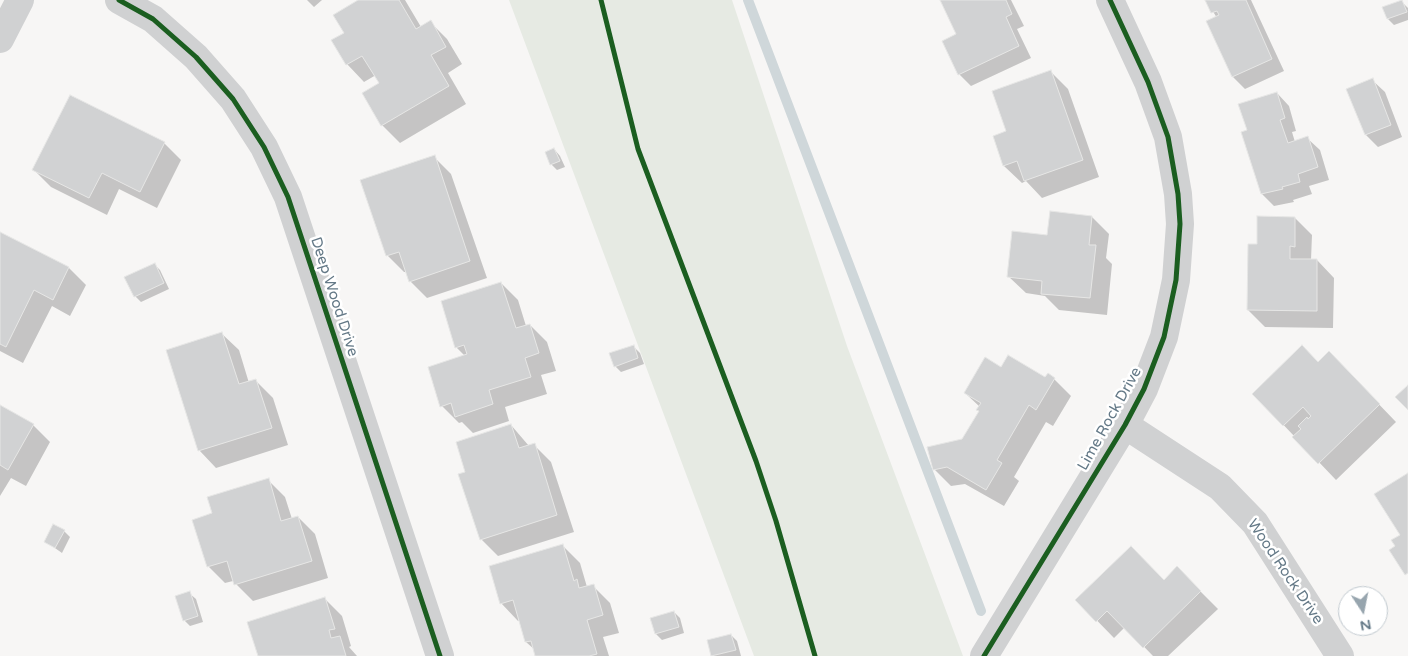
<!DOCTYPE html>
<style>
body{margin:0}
#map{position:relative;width:1408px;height:656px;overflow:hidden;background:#f7f6f5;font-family:"Varela Round",sans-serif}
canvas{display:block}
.north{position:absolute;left:1338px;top:586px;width:50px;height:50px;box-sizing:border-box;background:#fff;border:1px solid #c1c9cf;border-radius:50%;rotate:169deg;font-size:14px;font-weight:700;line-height:20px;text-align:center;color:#647987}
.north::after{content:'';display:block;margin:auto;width:18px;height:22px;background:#97a5ae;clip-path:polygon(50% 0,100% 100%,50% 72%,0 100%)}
</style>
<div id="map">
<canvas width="1408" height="656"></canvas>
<div class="north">N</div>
</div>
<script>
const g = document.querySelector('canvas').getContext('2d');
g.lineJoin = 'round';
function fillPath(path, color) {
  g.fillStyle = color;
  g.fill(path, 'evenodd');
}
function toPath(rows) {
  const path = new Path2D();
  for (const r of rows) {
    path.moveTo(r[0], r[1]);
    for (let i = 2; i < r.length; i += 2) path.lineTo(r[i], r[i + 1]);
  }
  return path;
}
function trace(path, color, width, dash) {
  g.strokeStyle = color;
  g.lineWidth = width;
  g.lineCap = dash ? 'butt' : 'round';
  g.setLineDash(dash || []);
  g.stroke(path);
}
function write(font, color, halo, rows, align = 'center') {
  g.font = font + ' "Varela Round",sans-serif';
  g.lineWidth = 5;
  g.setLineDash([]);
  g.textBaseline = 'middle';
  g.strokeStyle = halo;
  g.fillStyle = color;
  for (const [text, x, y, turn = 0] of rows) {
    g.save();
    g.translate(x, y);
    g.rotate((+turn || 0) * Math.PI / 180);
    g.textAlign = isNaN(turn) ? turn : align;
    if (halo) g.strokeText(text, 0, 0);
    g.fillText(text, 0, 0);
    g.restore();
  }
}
fillPath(toPath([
 [509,0,732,0,847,346,963,656,754,656]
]), '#e6eae3');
fillPath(toPath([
 [307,0,322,0,314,7],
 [360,0,405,0,421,27,430,22,447,39,462,64,448,73,466,104,400,143,382,125,364,93,381,83,376,75,364,82,347,64,345,33],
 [941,0,1011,0,1024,26,1017,29,1031,58,971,86,959,74,958,35],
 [1206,0,1251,0,1284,71,1245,89,1233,77,1217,18],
 [1401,1,1408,8,1408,20,1394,25,1388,19],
 [1051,72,1068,89,1099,177,1042,198,1026,181,1022,183,1004,166,994,137,1008,132],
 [1372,80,1385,92,1402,137,1378,147,1366,135],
 [1277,93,1289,106,1296,131,1292,132,1295,142,1307,138,1320,150,1329,180,1309,186,1312,194,1293,200,1294,202,1274,206,1262,194,1248,131],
 [164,143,181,160,157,208,119,189,107,215,51,187,34,170],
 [554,149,560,156,565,167,557,170,551,164],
 [434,157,451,174,487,278,427,298,410,281,407,272,404,272,387,255],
 [1092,217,1109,234,1106,258,1112,264,1107,315,1059,310,1045,296,1026,293,1008,276,1048,236],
 [1295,218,1312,235,1311,260,1317,260,1334,278,1333,328,1265,327,1248,310,1258,245],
 [0,233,69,268,86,285,70,316,52,306,23,363,0,351],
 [154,264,160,270,169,289,141,302,135,296],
 [501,283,518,300,526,326,530,325,547,342,556,371,541,375,547,394,505,407,509,421,473,433,462,422,459,423,442,406,465,356,456,347],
 [221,333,239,350,249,383,256,381,273,398,288,445,216,468,199,450],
 [634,347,640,353,644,364,621,372,615,366],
 [1318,363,1346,370,1396,422,1336,480,1254,394],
 [1001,369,1054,379,1071,396,1053,426,1046,422,1014,477,1019,481,1004,506,965,484,951,486,934,469,963,441,980,412,978,410,980,407,965,393],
 [0,407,33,425,50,442,26,486,11,478,0,496],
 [511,425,529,446,534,445,551,462,574,532,498,556,481,539,466,472],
 [268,480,285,497,292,519,298,517,315,534,328,578,253,601,233,581,225,583,208,566,214,514],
 [64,531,70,537,62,553,45,541],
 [563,546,580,563,587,587,593,586,610,603,619,633,603,637,609,656,537,656,535,650,526,642,520,620,518,621,501,603],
 [1177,568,1218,609,1168,656,1153,656,1125,627,1114,638,1077,600,1164,582],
 [189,593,196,599,203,622,190,626,184,620],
 [324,598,342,616,351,646,349,647,357,656,259,656],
 [674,612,680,618,684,633,662,640,656,634,651,619],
 [731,635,737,641,741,656,712,656,708,641]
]), '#0003');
trace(toPath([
 [748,0,981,611]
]), '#cfd7da', 10);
const building = toPath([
 [358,0,399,0,416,29,431,20,446,47,431,55,449,86,381,126,362,93,379,83,362,56,346,65,331,40,344,33,333,15,358,0],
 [940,0,1006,0,1012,14,1006,17,1019,46,958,75,942,41,956,34,940,0],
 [1205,0,1246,0,1272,59,1232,77,1206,21,1219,15,1217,11,1211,13,1205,0],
 [1402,0,1407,12,1387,19,1382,7,1402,0],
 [1051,70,1083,160,1024,181,1017,161,1003,166,993,136,1006,131,992,91,1051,70],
 [1373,78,1391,125,1365,135,1346,89,1373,78],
 [1277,92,1285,118,1280,120,1288,143,1308,136,1318,167,1298,174,1300,182,1282,187,1283,189,1261,194,1241,132,1247,130,1238,104,1277,92],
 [70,95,165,142,140,192,102,173,89,198,32,170,70,95],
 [554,148,560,161,550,165,545,152,554,148],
 [435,155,470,261,409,282,399,252,386,256,360,180,435,155],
 [1050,211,1092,216,1089,245,1096,245,1090,298,1041,294,1042,281,1007,277,1012,231,1047,235,1050,211],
 [1257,216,1295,217,1295,247,1290,246,1290,259,1317,259,1317,311,1247,310,1248,244,1257,244,1257,216],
 [0,232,69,267,53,300,34,290,6,347,0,344,0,232],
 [155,263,164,283,134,297,124,277,155,263],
 [501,282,516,328,530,324,539,353,525,358,531,377,489,390,493,404,455,417,451,403,440,407,428,367,467,354,464,345,455,348,441,301,501,282],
 [222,332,239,384,256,379,272,428,198,451,166,350,222,332],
 [634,345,638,358,614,367,609,353,634,345],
 [1302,345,1318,362,1329,351,1380,404,1318,464,1292,437,1301,429,1298,426,1307,417,1308,419,1311,416,1303,407,1283,426,1252,394,1302,345],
 [1008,355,1045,377,1048,373,1055,378,1036,410,1029,405,997,460,1002,463,986,490,947,467,933,470,927,447,962,439,979,411,976,410,981,403,964,393,985,357,1001,367,1008,355],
 [1408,385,1408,410,1395,397,1408,385],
 [0,405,34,424,8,470,0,465,0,405],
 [511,424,519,448,535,443,557,515,480,540,458,474,465,472,456,442,511,424],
 [1408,473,1408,573,1405,575,1389,550,1395,546,1391,540,1400,535,1374,494,1408,473],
 [269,478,281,521,298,516,312,561,234,585,227,561,207,567,192,520,212,513,207,497,269,478],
 [53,524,65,530,55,548,44,542,53,524],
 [563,544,574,581,577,579,579,588,594,584,603,615,587,620,597,654,589,656,535,656,531,641,525,642,513,600,500,604,489,566,563,544],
 [1131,546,1164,580,1177,566,1201,591,1143,648,1107,611,1096,622,1075,600,1131,546],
 [190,591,198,616,183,621,175,596,190,591],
 [325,597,335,629,329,630,331,638,340,636,346,656,258,656,247,622,325,597],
 [674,611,679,627,655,634,650,618,674,611],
 [731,634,736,650,711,656,707,640,731,634]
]);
fillPath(building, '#d1d2d3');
trace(building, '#e6e6e5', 1);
trace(toPath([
 [0,39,20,0],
 [1125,425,1220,487,1255,523,1340,656],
 [984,656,1125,425,1144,389,1164,337,1176,280,1180,224,1178,194,1168,137,1148,82,1110,0]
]), '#d0d1d2', 28);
trace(toPath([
 [119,0,153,19,196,57,233,99,264,147,288,197,440,656]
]), '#d0d1d2', 28);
trace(toPath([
 [119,0,153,19,196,57,233,99,264,147,288,197,440,656],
 [601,0,638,149,756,461,776,521,815,656],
 [984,656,1125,425,1144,389,1164,337,1176,280,1180,224,1178,194,1168,137,1148,82,1110,0]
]), '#1b5e20', 5);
write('15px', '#647987', '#fff', [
 ["Deep Wood Drive",334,297,72],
 ["Lime Rock Drive",1110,419,-61],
 ["Wood Rock Drive",1285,572,56]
]);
</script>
